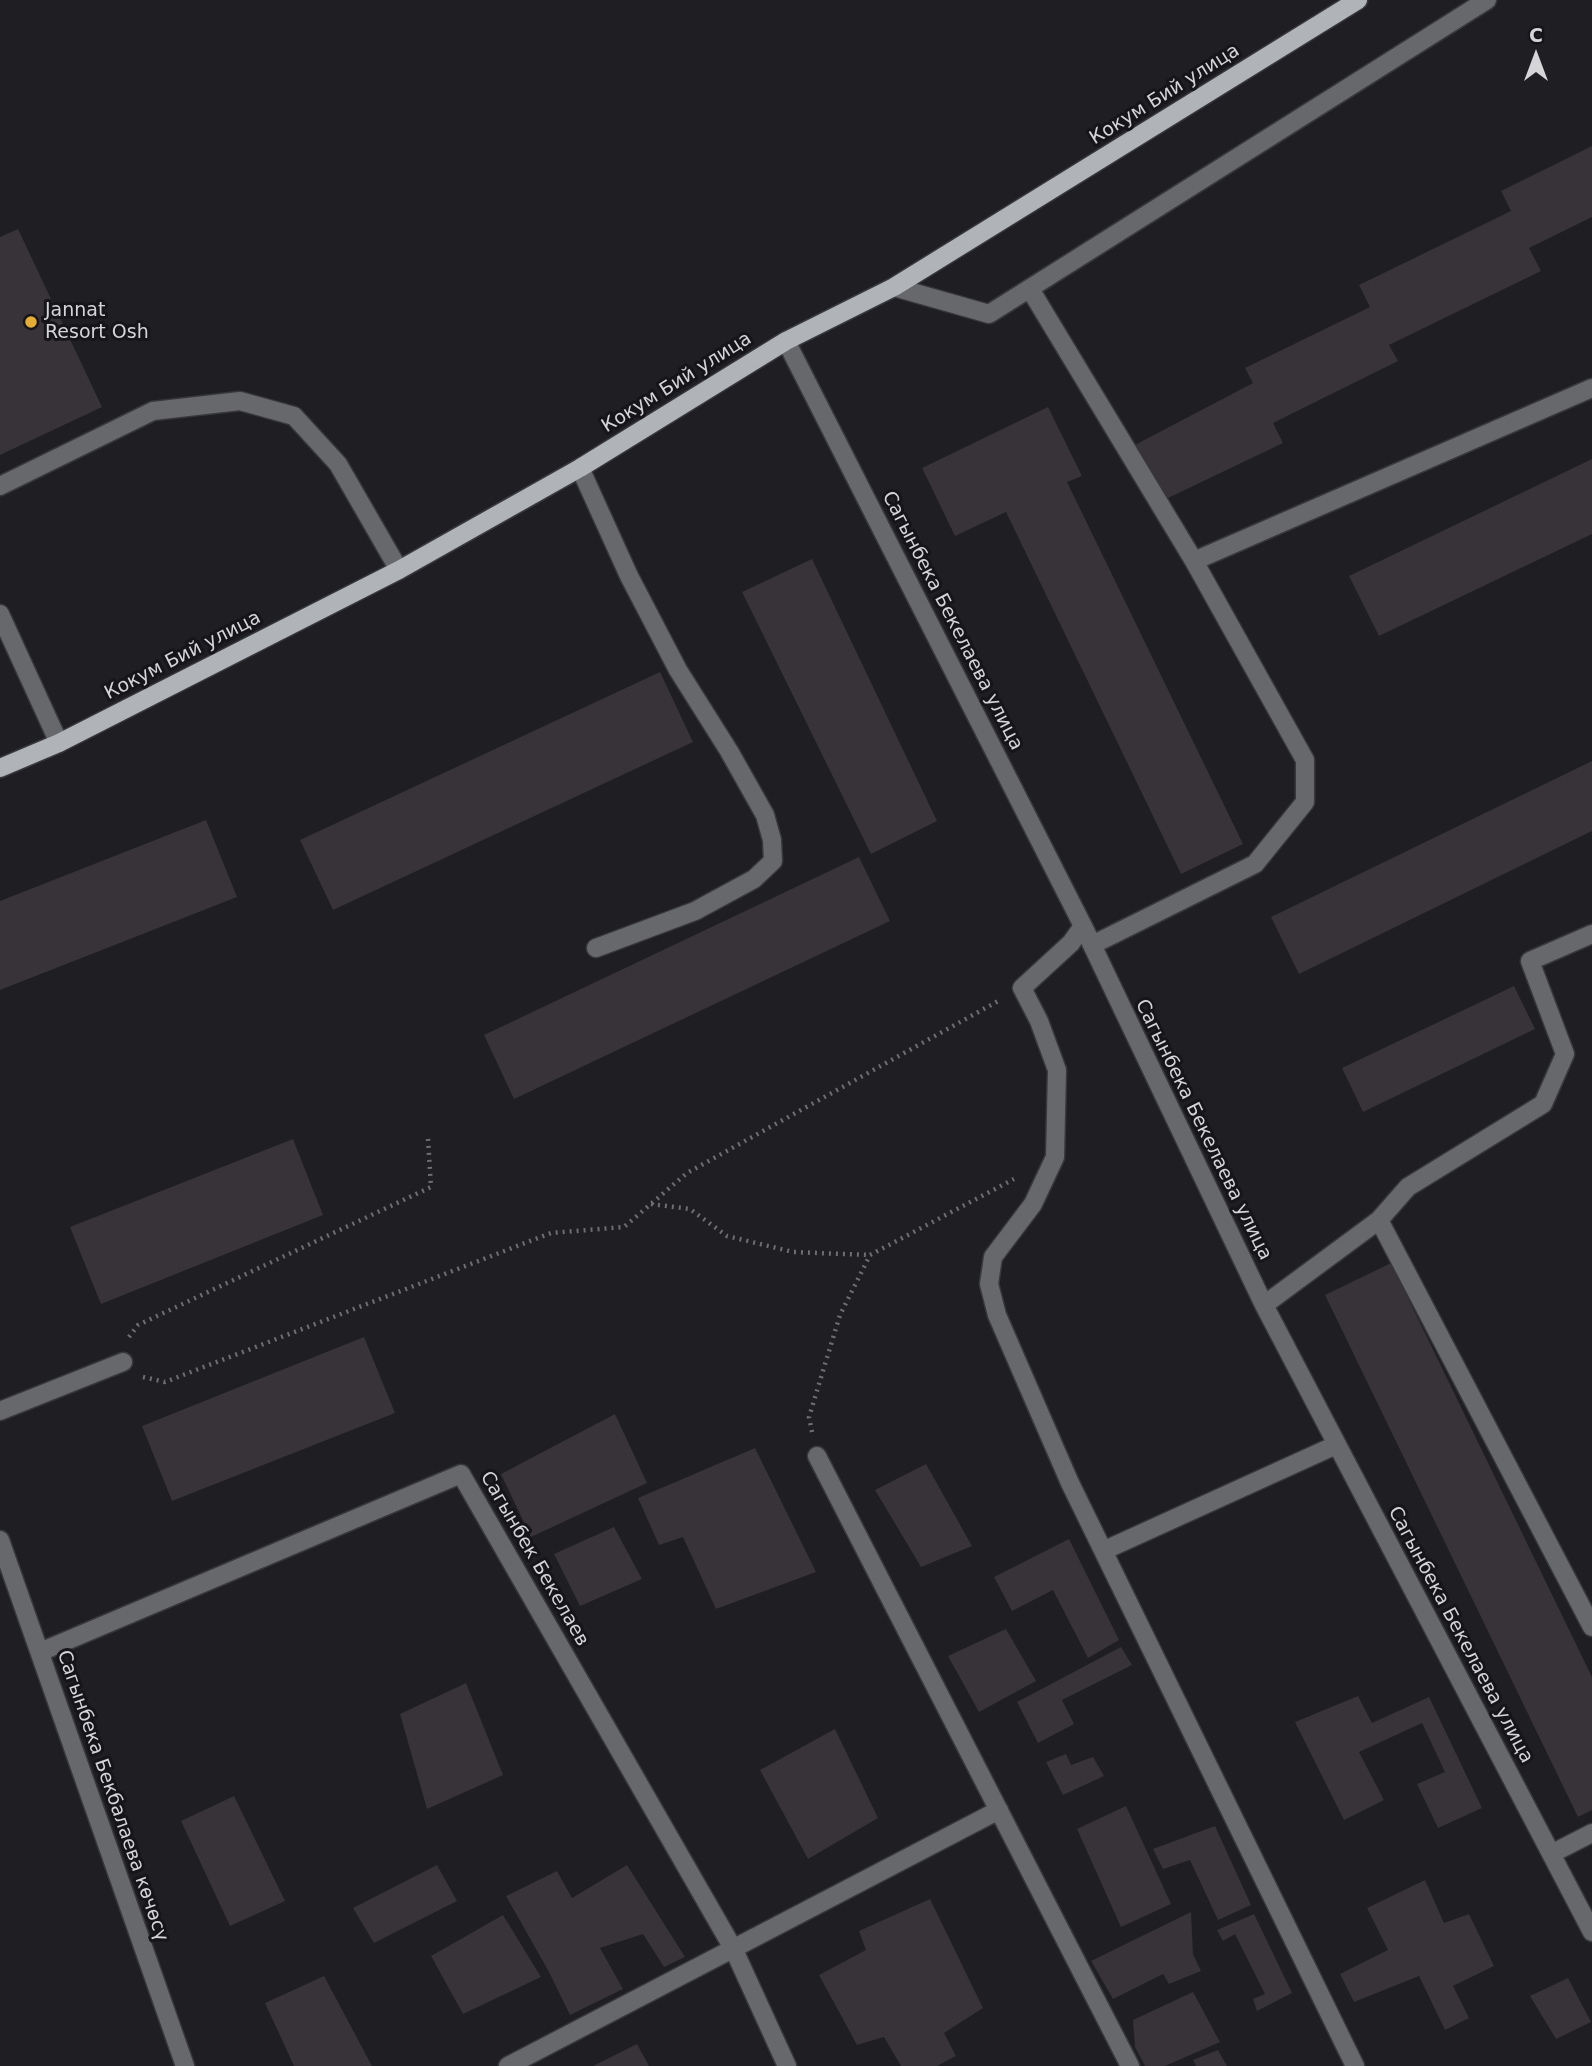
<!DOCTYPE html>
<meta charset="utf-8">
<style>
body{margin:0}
#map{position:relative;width:1592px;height:2066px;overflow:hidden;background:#1e1e23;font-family:"DejaVu Sans",sans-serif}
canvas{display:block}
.north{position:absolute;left:1501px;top:21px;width:70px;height:70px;-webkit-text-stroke:5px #15151a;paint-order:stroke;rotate:0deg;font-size:19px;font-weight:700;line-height:28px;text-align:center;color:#d5d5d8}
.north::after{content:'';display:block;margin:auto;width:24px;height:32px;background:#d5d5d8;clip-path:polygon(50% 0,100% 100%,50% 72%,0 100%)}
</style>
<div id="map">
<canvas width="1592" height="2066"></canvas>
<div class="north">С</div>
</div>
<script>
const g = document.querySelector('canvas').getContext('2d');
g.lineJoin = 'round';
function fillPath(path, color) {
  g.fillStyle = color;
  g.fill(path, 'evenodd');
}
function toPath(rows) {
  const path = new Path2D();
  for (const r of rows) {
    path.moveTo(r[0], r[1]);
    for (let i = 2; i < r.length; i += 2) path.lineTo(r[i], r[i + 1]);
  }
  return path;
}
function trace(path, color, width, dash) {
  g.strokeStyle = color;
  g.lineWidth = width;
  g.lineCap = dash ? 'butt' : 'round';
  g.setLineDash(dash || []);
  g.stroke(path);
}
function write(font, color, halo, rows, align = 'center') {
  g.font = font + ' "DejaVu Sans",sans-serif';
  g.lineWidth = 6;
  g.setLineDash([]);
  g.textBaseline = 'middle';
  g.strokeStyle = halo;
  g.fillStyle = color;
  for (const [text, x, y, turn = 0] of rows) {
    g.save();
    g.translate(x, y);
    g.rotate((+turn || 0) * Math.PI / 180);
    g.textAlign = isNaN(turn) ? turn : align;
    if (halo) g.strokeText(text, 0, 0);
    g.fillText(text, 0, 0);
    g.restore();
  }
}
fillPath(toPath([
 [1592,146,1592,217,1529,248,1541,271,1389,345,1398,361,1273,423,1283,443,1166,499,1131,447,1253,383,1245,368,1370,307,1359,285,1511,211,1501,191],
 [18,229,102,407,0,455,0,237],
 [1048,407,1082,476,1067,482,1243,844,1181,874,1006,512,955,536,922,468],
 [1592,459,1592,534,1379,636,1349,576],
 [812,559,937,821,871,854,742,592],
 [660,672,693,742,333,910,300,840],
 [1592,761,1592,831,1299,974,1271,917],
 [206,820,237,897,0,990,0,901],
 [859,857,890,921,514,1099,484,1035],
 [1514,986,1535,1029,1363,1112,1342,1068],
 [293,1139,323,1215,101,1304,70,1227],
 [1391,1263,1592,1677,1592,1810,1578,1817,1325,1295],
 [364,1337,395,1413,172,1501,142,1426],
 [615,1414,647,1483,531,1537,501,1474],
 [755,1448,816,1572,716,1609,683,1537,659,1545,638,1498],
 [926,1464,972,1546,921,1567,875,1490],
 [614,1527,642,1579,580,1606,554,1554],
 [1069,1539,1119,1640,1088,1658,1053,1590,1012,1611,994,1577],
 [1006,1629,1036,1681,979,1712,948,1656],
 [1121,1647,1132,1665,1062,1700,1074,1724,1038,1743,1017,1702],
 [466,1683,503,1775,427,1809,400,1714],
 [1358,1696,1372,1723,1429,1697,1482,1808,1438,1828,1417,1784,1445,1772,1422,1723,1359,1752,1384,1800,1344,1820,1295,1722],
 [835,1729,878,1818,808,1859,760,1770],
 [1066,1754,1071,1765,1093,1757,1104,1776,1063,1795,1046,1762],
 [234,1796,285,1901,230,1926,181,1821],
 [1126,1806,1171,1904,1121,1927,1077,1829],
 [1215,1826,1251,1905,1218,1920,1190,1860,1163,1869,1153,1849],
 [437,1865,457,1901,374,1943,353,1908],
 [627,1865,685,1957,664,1967,643,1934,600,1948,623,1989,570,2015,549,1972,506,1896,557,1871,572,1898],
 [1425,1880,1444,1923,1469,1914,1494,1966,1453,1986,1469,2018,1445,2030,1419,1976,1354,2002,1340,1974,1388,1950,1367,1908],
 [930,1899,983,2008,944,2033,956,2056,937,2066,901,2066,884,2037,857,2045,819,1975,866,1950,859,1931],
 [1191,1912,1193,1954,1201,1971,1169,1984,1163,1974,1113,1999,1091,1961],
 [1254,1914,1292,1993,1257,2011,1253,1999,1265,1994,1235,1934,1223,1941,1217,1930],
 [503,1915,541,1977,463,2014,431,1956],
 [324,1976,372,2066,294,2066,265,2003],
 [1568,1978,1591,2022,1556,2039,1530,1996],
 [1193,1992,1220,2042,1165,2066,1145,2066,1135,2047,1133,2020],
 [637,2044,649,2066,593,2066],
 [1218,2050,1227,2066,1196,2066,1193,2060]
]), '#373338');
const minor = toPath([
 [894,287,989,314,1487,0],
 [1030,289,1194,561,1592,388],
 [786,341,1083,926,1264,1305,1592,1932],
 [580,468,629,576,678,670,729,751,765,815,772,840,773,861,754,879,695,911,596,948],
 [0,486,153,411,240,401,294,416,338,464,399,570],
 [0,614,59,743],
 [1083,926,1071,943,1022,988,1039,1021,1057,1070,1055,1157,1033,1204,993,1257,989,1284,997,1315,1070,1483,1355,2066],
 [1092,945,1255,864,1305,802,1305,760,1194,561],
 [1379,1220,1592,1627],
 [1264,1305,1379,1220,1408,1187,1543,1104,1565,1054,1530,961,1592,934],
 [0,1411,123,1362],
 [817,1456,1130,2066],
 [0,1540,185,2066],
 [1105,1550,1336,1445],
 [40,1652,461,1474,734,1950,787,2066],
 [1551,1854,1592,1833],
 [508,2066,999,1810]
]);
const major = toPath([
 [0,768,59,743,399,570,580,468,786,341,894,287,1358,0]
]);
trace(minor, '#38383c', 21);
trace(major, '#38383c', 21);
trace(toPath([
 [651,1204,690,1209,727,1236,793,1252,870,1255],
 [129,1337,138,1325,431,1187,428,1139],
 [143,1377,165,1382,551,1233,624,1227,687,1173,1000,1000],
 [812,1432,809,1417,840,1315,870,1255,1014,1179]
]), '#6e6e72', 4.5, [2, 5]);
trace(minor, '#67686b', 18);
trace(major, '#b0b4b9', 18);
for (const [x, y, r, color] of [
 [31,322,7,"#e5ad35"]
]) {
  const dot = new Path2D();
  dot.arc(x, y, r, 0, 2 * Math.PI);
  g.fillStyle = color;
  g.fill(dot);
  trace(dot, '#15151a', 2.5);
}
write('19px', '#d5d5d8', '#15151a', [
 ["Кокум Бий улица",1165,95,-32],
 ["Кокум Бий улица",677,383,-32],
 ["Сагынбека Бекелаева улица",952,621,63],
 ["Кокум Бий улица",183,656,-27],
 ["Сагынбека Бекелаева улица",1203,1130,64],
 ["Сагынбек Бекелаев",534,1559,60],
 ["Сагынбека Бекелаева улица",1460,1635,62],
 ["Сагынбека Бекбалаева көчөсү",112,1796,71]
]);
write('19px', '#d5d5d8', '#15151a', [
 ["Jannat",45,311],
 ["Resort Osh",45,333]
], 'left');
</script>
